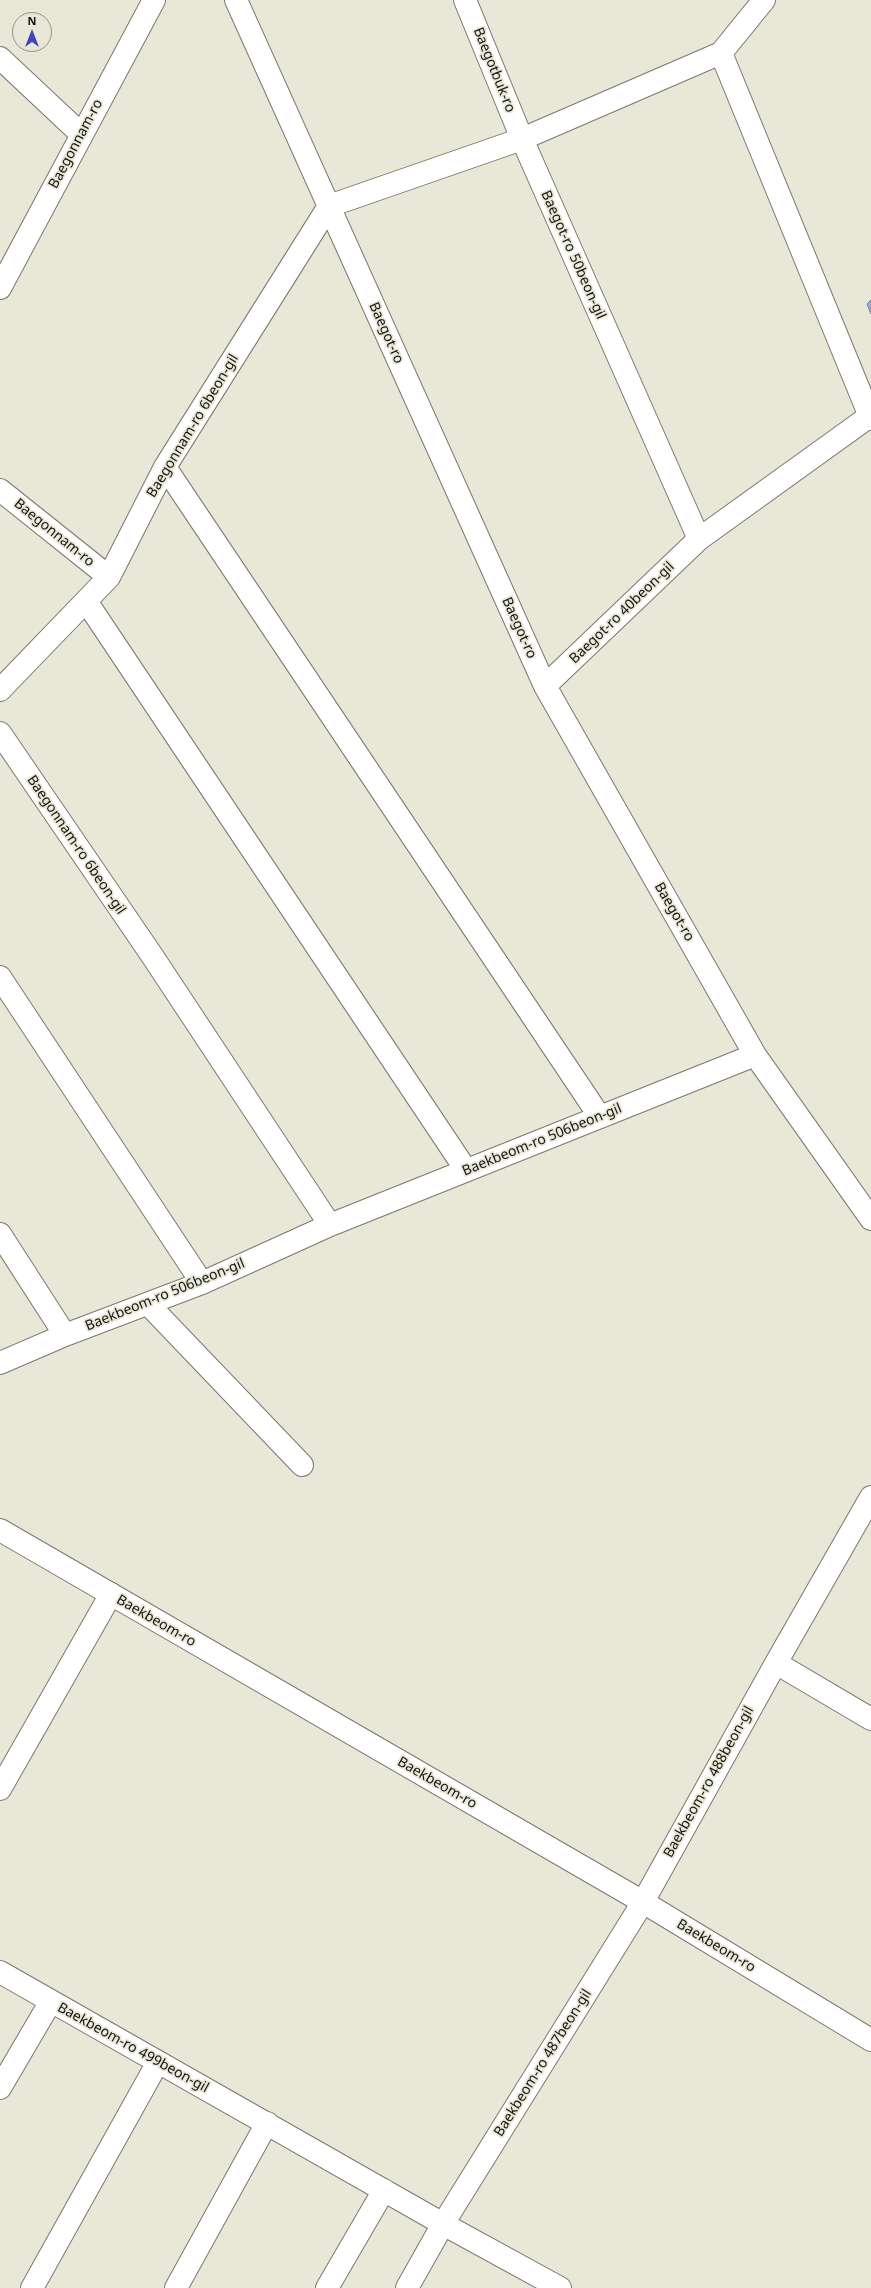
<!DOCTYPE html>
<style>
body{margin:0}
#map{position:relative;width:871px;height:2288px;overflow:hidden;background:#e8e7d8;font-family:"Noto Sans",sans-serif}
canvas{display:block}
.north{position:absolute;left:12px;top:12px;width:40px;height:40px;box-sizing:border-box;background:#e8e7d8;border:1px solid #939387;border-radius:50%;rotate:0deg;font-size:11px;font-weight:700;line-height:16px;text-align:center;color:#14140e}
.north::after{content:'';display:block;margin:auto;width:14px;height:18px;background:#4245ba;clip-path:polygon(50% 0,100% 100%,50% 72%,0 100%)}
</style>
<div id="map">
<canvas width="871" height="2288"></canvas>
<div class="north">N</div>
</div>
<script>
const g = document.querySelector('canvas').getContext('2d');
g.lineJoin = 'round';
function fillPath(path, color) {
  g.fillStyle = color;
  g.fill(path, 'evenodd');
}
function toPath(rows) {
  const path = new Path2D();
  for (const r of rows) {
    path.moveTo(r[0], r[1]);
    for (let i = 2; i < r.length; i += 2) path.lineTo(r[i], r[i + 1]);
  }
  return path;
}
function trace(path, color, width, dash) {
  g.strokeStyle = color;
  g.lineWidth = width;
  g.lineCap = dash ? 'butt' : 'round';
  g.setLineDash(dash || []);
  g.stroke(path);
}
function write(font, color, halo, rows, align = 'center') {
  g.font = font + ' "Noto Sans",sans-serif';
  g.lineWidth = 3.5;
  g.setLineDash([]);
  g.textBaseline = 'middle';
  g.strokeStyle = halo;
  g.fillStyle = color;
  for (const [text, x, y, turn = 0] of rows) {
    g.save();
    g.translate(x, y);
    g.rotate((+turn || 0) * Math.PI / 180);
    g.textAlign = isNaN(turn) ? turn : align;
    if (halo) g.strokeText(text, 0, 0);
    g.fillText(text, 0, 0);
    g.restore();
  }
}
const building = toPath([
 [871,300,871,314,867,304,871,300]
]);
fillPath(building, '#9eacfb');
trace(building, '#7b7e8b', 1);
const minor = toPath([
 [236,0,545,686,755,1055,871,1219],
 [465,0,522,139,699,539],
 [721,53,871,419],
 [0,58,81,134],
 [0,288,154,0],
 [165,467,600,1117],
 [0,490,109,577],
 [86,601,466,1170],
 [545,686,699,539,870,416],
 [0,690,109,577,165,467,329,206,522,139,721,53,764,0],
 [0,733,153,957,330,1225],
 [0,977,202,1283],
 [0,1234,65,1335],
 [148,1304,302,1465],
 [0,1363,65,1335,202,1283,330,1225,755,1055],
 [776,1663,871,1719],
 [0,1789,111,1594],
 [0,1972,443,2224,560,2288],
 [0,2088,51,2001],
 [32,2288,158,2062],
 [176,2288,267,2123],
 [327,2288,384,2190],
 [407,2288,443,2224,643,1902,776,1663,871,1497]
]);
const secondary = toPath([
 [0,1530,643,1902,871,2040]
]);
trace(minor, '#79796c', 24);
trace(secondary, '#79796c', 24);
trace(minor, '#fff', 22);
trace(secondary, '#fff', 22);
write('14px', '#14140e', '#e8e7d8', [
 ["Baegotbuk-ro",494,70,68],
 ["Baegonnam-ro",76,144,-62],
 ["Baegot-ro 50beon-gil",573,255,66],
 ["Baegot-ro",386,333,66],
 ["Baegonnam-ro 6beon-gil",193,426,-59],
 ["Baegonnam-ro",54,533,39],
 ["Baegot-ro 40beon-gil",622,613,-44],
 ["Baegot-ro",519,628,66],
 ["Baegonnam-ro 6beon-gil",76,845,56],
 ["Baegot-ro",674,912,60],
 ["Baekbeom-ro 506beon-gil",542,1140,-22],
 ["Baekbeom-ro 506beon-gil",165,1295,-22],
 ["Baekbeom-ro",156,1621,30],
 ["Baekbeom-ro 488beon-gil",709,1782,-61],
 ["Baekbeom-ro",437,1783,30],
 ["Baekbeom-ro",716,1946,31],
 ["Baekbeom-ro 499beon-gil",133,2048,29],
 ["Baekbeom-ro 487beon-gil",543,2063,-58]
]);
</script>
